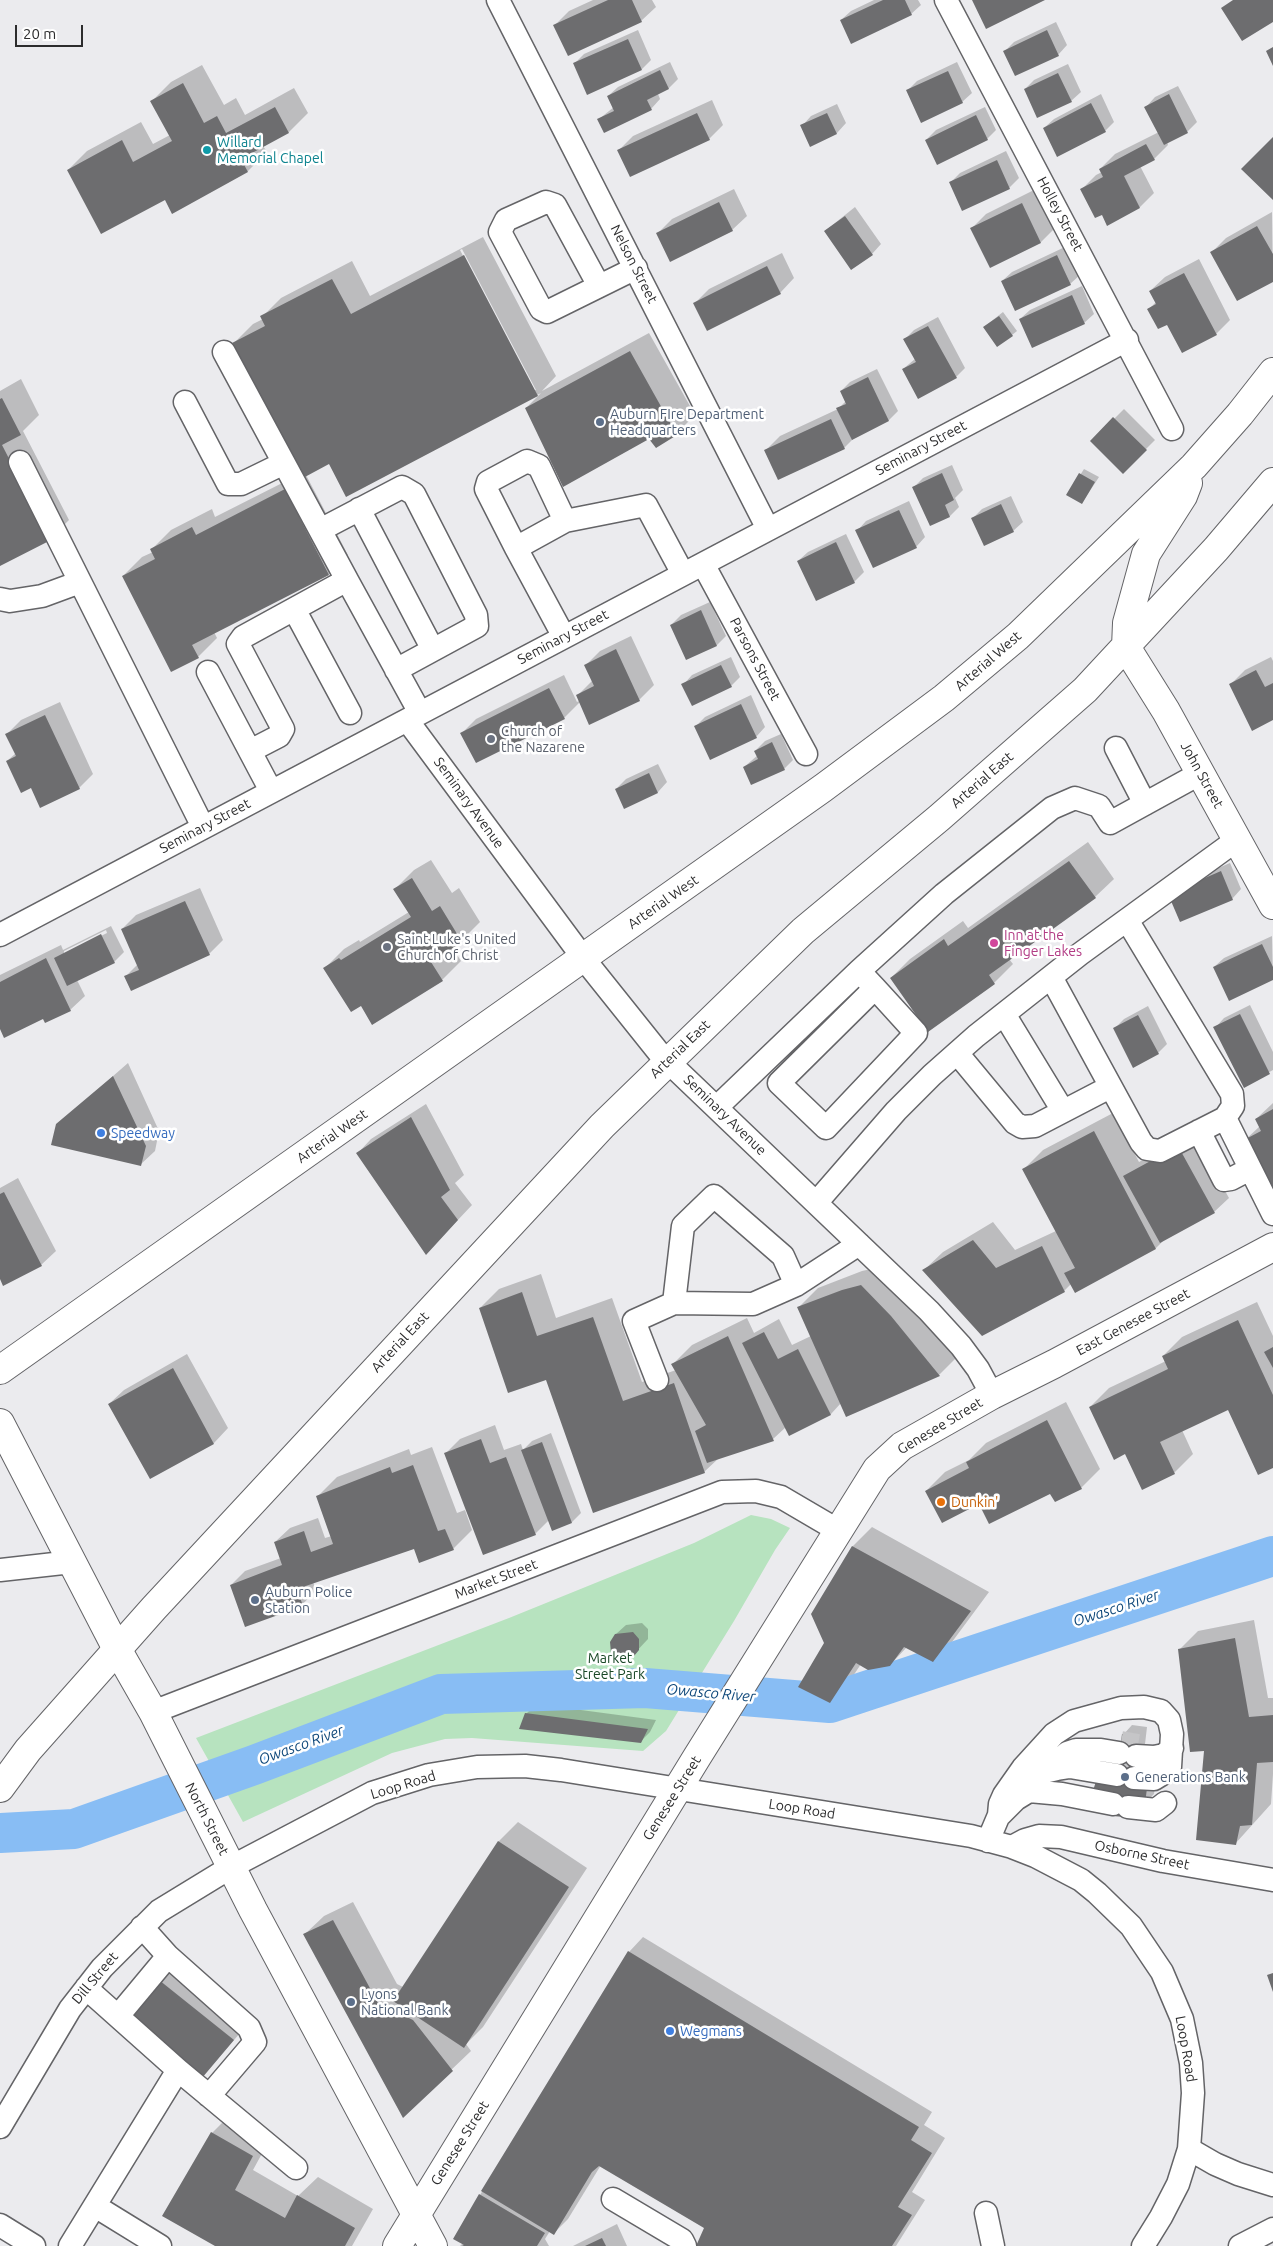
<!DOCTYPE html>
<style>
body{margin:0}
#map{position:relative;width:1273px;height:2246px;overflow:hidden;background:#ebebee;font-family:Ubuntu,sans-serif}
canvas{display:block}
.scale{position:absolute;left:15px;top:25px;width:68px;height:22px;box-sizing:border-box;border:2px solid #2c2c2d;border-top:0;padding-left:6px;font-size:15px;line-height:18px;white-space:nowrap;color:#2c2c2d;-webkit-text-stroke:4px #fff;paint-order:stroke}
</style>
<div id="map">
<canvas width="1273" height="2246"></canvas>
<div class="scale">20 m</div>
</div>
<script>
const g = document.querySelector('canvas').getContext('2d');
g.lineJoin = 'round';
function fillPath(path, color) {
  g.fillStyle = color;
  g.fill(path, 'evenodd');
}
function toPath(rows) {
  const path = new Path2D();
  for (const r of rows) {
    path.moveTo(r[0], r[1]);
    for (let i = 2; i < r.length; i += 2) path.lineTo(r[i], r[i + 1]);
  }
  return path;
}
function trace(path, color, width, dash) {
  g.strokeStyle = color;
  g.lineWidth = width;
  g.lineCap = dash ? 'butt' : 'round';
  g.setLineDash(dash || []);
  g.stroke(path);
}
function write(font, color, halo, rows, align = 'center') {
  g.font = font + ' Ubuntu,sans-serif';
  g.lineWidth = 5;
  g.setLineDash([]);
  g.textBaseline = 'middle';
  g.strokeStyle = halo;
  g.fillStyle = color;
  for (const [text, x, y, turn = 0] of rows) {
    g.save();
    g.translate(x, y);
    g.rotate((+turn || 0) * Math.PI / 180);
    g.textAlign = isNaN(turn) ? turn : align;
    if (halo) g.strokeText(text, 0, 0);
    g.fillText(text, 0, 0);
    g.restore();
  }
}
fillPath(toPath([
 [751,1515,771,1519,790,1528,775,1550,734,1621,666,1731,643,1751,472,1738,445,1739,392,1753,243,1822,196,1738,509,1618,694,1543]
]), '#b7e3bf');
fillPath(toPath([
 [593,0,652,0,656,7,641,21,555,25,569,11],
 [874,0,918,0,921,5,911,14,841,20,851,11],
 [1056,22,1067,45,1058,55,1005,51,1014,42],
 [638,30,651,60,642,69,575,63,584,54],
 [670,62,678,79,669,88,658,94,660,99,651,109,599,119,614,107,608,96,618,87],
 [957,62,972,93,962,102,907,91,917,81],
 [1068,64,1081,92,1071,101,1025,89,1034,80],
 [202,65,224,105,236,98,245,115,294,88,308,113,289,132,263,146,267,152,248,171,173,212,165,198,68,170,87,151,141,122,153,144,170,135,152,101,171,82],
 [1178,86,1197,122,1187,132,1167,142,1168,145,1154,159,1140,166,1154,193,1140,207,1102,213,1081,190,1096,175,1102,172,1100,169,1115,154,1159,132,1146,107,1155,97],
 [1101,94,1114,122,1105,131,1044,128,1054,119],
 [712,100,723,125,709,139,619,150,633,136],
 [837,104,846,123,837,133,811,145,802,126,811,116],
 [985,107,996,130,987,139,926,140,936,130],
 [1006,151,1019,178,1009,188,951,182,960,173],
 [734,189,747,216,732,230,657,234,672,219],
 [1036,189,1055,228,1041,242,972,228,986,214],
 [855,207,881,244,872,254,825,231],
 [1272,212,1273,280,1212,252,1226,238],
 [483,237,556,376,542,391,649,333,695,415,676,434,526,408,541,393,346,495,329,463,306,475,348,555,329,574,214,632,217,638,198,657,123,576,142,557,153,552,152,549,171,530,212,509,215,517,302,473,234,343,253,324,263,319,262,317,281,298,352,261,370,296],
 [462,249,536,390,533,390,460,250],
 [1067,246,1080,275,1070,284,1002,281,1012,272],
 [782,253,794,278,780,293,695,303,709,289],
 [1199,259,1230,320,1216,334,1149,309,1156,302,1150,291,1165,277],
 [1082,286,1094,314,1084,323,1020,319,1030,310],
 [1003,312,1017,331,1012,335,984,327],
 [938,317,965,368,956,377,903,369,915,359,905,339,914,330],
 [877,369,898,411,889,420,856,436,844,448,766,450,780,436,838,409,846,401,841,391,850,382],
 [21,379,39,415,23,431,69,520,50,539,0,565,0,391],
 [1124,409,1155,440,1123,472,1092,441],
 [952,465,963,490,955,498,959,507,950,516,931,525,914,487,923,478],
 [1084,469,1099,477,1082,503,1068,494],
 [1011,496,1023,522,1013,531,973,518,982,509],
 [909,501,925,537,916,547,857,531,866,521],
 [846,534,864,572,854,582,798,561,808,552],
 [710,602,726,636,717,645,687,659,671,625,681,615],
 [631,636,654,685,639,700,590,723,580,702,564,718,462,733,476,719,564,675,577,702,579,701,577,696,593,680,586,665,600,651],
 [731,657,740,677,731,686,683,685,692,675],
 [1271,657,1273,661,1273,719,1230,685,1245,670],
 [751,695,765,727,756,737,696,726,705,717],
 [60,702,93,774,79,788,31,787,7,761,16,753,7,734,21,720],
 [781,734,793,760,784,769,744,767,758,755,755,751,765,741],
 [658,764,667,782,658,792,625,807,616,789,626,779],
 [1088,842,1114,879,1095,897,1009,959,1013,964,994,983,891,978,910,959,963,921,968,928],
 [431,860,452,893,459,888,480,922,461,941,452,947,461,961,442,980,361,1004,325,968,344,949,359,940,360,942,409,912,395,889,414,870],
 [1230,863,1241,889,1232,899,1179,885],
 [200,888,223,940,209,954,126,976,138,964,122,929,136,915],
 [111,926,124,952,114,962,77,980,85,996,70,1010,0,1026,0,975,61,945,63,950],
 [106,930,107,933,64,954,64,951],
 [1272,936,1273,979,1214,967,1224,958],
 [1250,1005,1273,1052,1273,1070,1244,1086,1215,1028,1224,1018],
 [1148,1006,1167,1044,1158,1053,1114,1029,1124,1019],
 [128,1063,159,1131,155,1151,140,1165,57,1125],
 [1273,1103,1273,1185,1243,1142,1260,1126,1256,1119],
 [426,1104,464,1175,455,1183,472,1205,440,1239,357,1154,371,1139],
 [1113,1113,1139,1162,1193,1133,1229,1198,1214,1212,1165,1239,1156,1248,1075,1291,1071,1284,1064,1291,924,1270,943,1252,993,1222,1015,1250,1056,1231,1024,1169,1043,1150],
 [18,1178,56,1251,41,1265,4,1284,0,1277,0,1188],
 [880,1267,958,1356,939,1375,846,1415,841,1403,831,1414,786,1427,773,1439,719,1458,704,1472,547,1378,480,1308,499,1289,541,1274,556,1318,612,1298,642,1382,676,1370,673,1364,692,1345,747,1318,754,1333,779,1319,792,1345,811,1336,799,1307,818,1288,862,1271],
 [1257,1302,1273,1336,1273,1467,1228,1408,1182,1430,1193,1454,1174,1473,1126,1453,1090,1407,1109,1388,1166,1361,1163,1356,1182,1337],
 [187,1354,228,1428,214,1443,150,1477,109,1404,124,1390],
 [1066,1402,1100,1469,1081,1488,980,1503,926,1491,945,1472,969,1460,986,1443],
 [495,1425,504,1450,521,1444,523,1450,532,1441,551,1433,581,1513,572,1522,549,1520,535,1534,446,1453,460,1439],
 [432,1447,457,1513,465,1510,472,1530,453,1549,415,1548,313,1582,316,1590,302,1605,231,1585,245,1571,281,1558,275,1542,290,1528,318,1518,325,1538,332,1536,318,1496,337,1477,409,1449,411,1455],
 [872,1527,989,1592,952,1642,933,1661,907,1647,890,1665,861,1664,849,1682,830,1701,825,1643,853,1546],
 [1254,1620,1268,1698,1273,1698,1273,1774,1271,1804,1235,1844,1205,1750,1179,1650,1198,1631],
 [642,1623,648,1629,648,1639,633,1655,616,1634,626,1625],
 [536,1704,656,1720,650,1732,640,1742,526,1714],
 [1132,1725,1147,1727,1141,1778,1156,1779,1154,1794,1145,1803,1118,1772,1123,1735],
 [518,1822,587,1868,483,2027,466,2044,471,2051,403,2116,305,1934,324,1916,353,1902,397,1984,403,1987,499,1841],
 [643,1937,932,2112,924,2125,945,2138,912,2192,925,2200,896,2246,698,2246,705,2227,601,2165,568,2219,554,2233,550,2231,545,2239,549,2246,460,2246,463,2243,480,2195,629,1952],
 [174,1966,247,2025,202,2077,160,1981],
 [231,2114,271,2137,253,2170,298,2196,318,2177,373,2209,352,2246,216,2246,212,2133],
 [617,2224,627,2246,573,2246]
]), '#0003');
trace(toPath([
 [0,1833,74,1829,254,1765,441,1694,645,1688,830,1703,1273,1556]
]), '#88bdf4', 40);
fillPath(toPath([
 [608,0,632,0,642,22,568,56,553,25],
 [883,0,905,0,912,15,851,44,840,20],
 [972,0,1045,0,986,29],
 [1233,0,1273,0,1273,22,1242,41,1221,8],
 [1047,30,1059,56,1015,76,1003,51],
 [628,39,642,70,587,95,573,63],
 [1273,47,1273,66,1266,51],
 [660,70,669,89,647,100,652,110,604,133,597,119,614,111,607,96],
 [948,71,963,103,921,123,906,90],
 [1058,73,1072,102,1037,118,1024,89],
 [183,83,204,123,217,116,226,133,275,107,289,133,241,159,248,172,172,214,165,200,101,234,67,170,122,140,133,162,172,141,150,101],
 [1169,94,1188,133,1164,145,1144,107],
 [1091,103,1106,132,1057,157,1043,128],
 [697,113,710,140,630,177,617,150],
 [827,113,837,134,810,147,800,125],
 [976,115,988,140,937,165,925,140],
 [1273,137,1273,200,1241,169],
 [1146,144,1155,160,1124,176,1140,208,1107,226,1102,215,1095,218,1080,189,1103,177,1099,169],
 [997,160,1010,189,962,211,949,182],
 [719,202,733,231,670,262,656,233],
 [1022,203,1041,243,990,268,970,228],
 [845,216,873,255,851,270,824,231],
 [1257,226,1273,254,1273,282,1237,301,1210,252],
 [464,255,538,396,346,497,329,464,303,478,232,343,265,326,260,316,332,279,351,314],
 [1057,255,1071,285,1015,311,1001,281],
 [767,266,781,294,707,331,693,303],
 [1184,273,1217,335,1182,353,1167,325,1158,329,1147,309,1156,304,1149,291],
 [1072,295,1085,324,1032,348,1019,319],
 [999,316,1013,336,997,347,983,327],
 [928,326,957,378,918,399,902,369,916,362,903,339],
 [630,351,677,435,656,448,649,439,563,487,525,408],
 [868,377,889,421,852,440,836,408,846,404,840,391],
 [2,398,21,435,2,445,51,540,0,566,0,399],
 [1113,417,1147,450,1123,474,1090,441],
 [831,419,845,449,778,480,764,450],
 [942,473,954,500,945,505,950,517,930,526,912,487],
 [1079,473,1095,482,1082,504,1066,495],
 [285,489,329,575,192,645,199,658,171,672,122,576,155,559,150,549,192,527,196,535],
 [1001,504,1014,532,984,546,971,518],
 [899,510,917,548,873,568,855,530],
 [836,542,855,583,816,601,797,561],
 [701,610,717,646,686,660,670,625],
 [616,649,640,701,589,725,576,695,594,686,584,665],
 [721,665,732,687,692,706,681,684],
 [1256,670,1265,687,1273,683,1273,720,1252,731,1229,684],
 [549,688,565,719,476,763,460,733],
 [741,704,757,738,710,760,694,726],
 [45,715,80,789,40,808,31,788,21,793,6,761,16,756,5,734],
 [772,742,785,770,751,785,743,767,758,759,754,751],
 [649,773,658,793,624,809,615,789],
 [1069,861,1096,898,989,975,995,984,928,1032,890,978,944,939,948,946],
 [1221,871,1233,900,1180,922,1168,894],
 [412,878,432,911,440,906,462,942,431,962,443,981,372,1025,361,1006,351,1012,323,968,339,958,341,960,411,917,393,889],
 [185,901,210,955,131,991,124,976,139,970,121,929],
 [101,934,115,963,67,986,54,958],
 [1262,944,1273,967,1273,980,1229,1001,1213,967],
 [46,958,71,1011,45,1023,43,1019,4,1038,0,1029,0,982],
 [1240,1014,1270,1074,1244,1088,1213,1027],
 [1138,1015,1159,1054,1133,1068,1113,1028],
 [113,1076,146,1146,141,1166,51,1145,56,1124],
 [1273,1109,1273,1187,1266,1190,1242,1141,1261,1131,1255,1119],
 [411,1117,450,1190,441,1197,458,1220,426,1255,356,1153],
 [1094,1131,1156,1249,1075,1293,1064,1273,1075,1268,1022,1169],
 [1178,1146,1215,1213,1160,1243,1123,1176],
 [4,1192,42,1266,3,1286,0,1279,0,1194],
 [973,1240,996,1268,1042,1246,1065,1292,982,1336,922,1270],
 [861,1285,891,1316,940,1376,846,1417,797,1307,842,1290],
 [522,1292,537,1336,593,1317,623,1401,674,1383,705,1473,593,1513,546,1380,508,1393,479,1308],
 [1238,1320,1273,1395,1273,1468,1258,1475,1228,1410,1160,1442,1175,1474,1142,1490,1125,1454,1114,1460,1089,1407,1168,1369,1162,1356],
 [764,1332,778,1359,798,1349,831,1415,789,1436,742,1343],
 [728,1336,774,1441,707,1463,695,1431,706,1425,671,1364],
 [1273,1347,1273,1368,1264,1352],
 [173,1368,214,1444,150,1479,108,1404],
 [1047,1420,1082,1489,1055,1502,1050,1494,989,1524,979,1504,942,1523,925,1491,969,1468,966,1462],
 [481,1439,490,1463,506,1457,536,1535,483,1555,444,1453],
 [542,1442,572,1523,552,1531,521,1450],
 [413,1465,438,1531,445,1529,454,1550,419,1563,414,1549,297,1589,303,1606,245,1627,230,1585,282,1565,274,1542,304,1531,311,1552,333,1544,316,1496,390,1467,392,1473],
 [852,1546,971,1611,933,1662,904,1647,890,1666,868,1670,856,1663,830,1703,798,1687,824,1643,811,1614],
 [633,1632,639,1639,639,1650,634,1656,620,1657,611,1653,610,1642,615,1634],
 [1235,1638,1249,1717,1273,1715,1273,1762,1257,1763,1252,1825,1240,1826,1236,1845,1196,1840,1204,1751,1190,1752,1178,1649],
 [525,1713,648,1729,641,1743,519,1729],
 [1122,1734,1138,1736,1134,1778,1147,1788,1145,1804,1126,1817,1111,1816,1114,1800,1092,1794,1097,1778,1116,1784],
 [498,1841,569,1887,464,2048,393,2001],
 [333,1920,378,2003,413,2020,453,2071,403,2118,303,1934],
 [628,1951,919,2127,911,2140,932,2153,898,2207,912,2215,892,2246,696,2246,704,2228,599,2166,592,2172,554,2235,481,2191],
 [1273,1973,1273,1992,1267,1975],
 [159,1980,234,2040,202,2078,128,2019],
 [211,2132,253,2156,235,2190,285,2218,297,2195,355,2228,345,2246,215,2246,162,2216],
 [479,2194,545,2233,537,2246,462,2246,464,2245,453,2239],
 [602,2238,606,2246,585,2246]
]), '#6d6d6f');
trace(toPath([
 [1121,1742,1138,1745],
 [1118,1764,1135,1768]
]), '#c5c5c7', 22, [22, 11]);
const minor = toPath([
 [498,0,768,529],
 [946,0,1172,429],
 [599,286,555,205,546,202,506,220,500,232,541,309,547,312,636,268],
 [224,352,347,580],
 [185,402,228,484,241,484,284,463],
 [20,462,203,827],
 [359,509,433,650],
 [565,521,646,505,683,574],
 [320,530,402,487,414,494,476,615,477,626,396,670],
 [516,548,565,521,539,466,527,461,488,482,486,489,516,548,564,637],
 [703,564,806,754],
 [0,599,10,601,42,596,80,582],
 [294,609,350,713],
 [208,672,271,791],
 [407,720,584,959,660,1054,929,1311,961,1346,978,1369,992,1395],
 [1116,748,1145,804],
 [250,751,279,736,283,729,238,644,243,637,347,580,420,713],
 [0,935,1127,340],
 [859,971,875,988,916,1033,826,1128,779,1083,875,988],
 [1051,977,1141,1142,1147,1149,1160,1151,1225,1118,1233,1106,1232,1094,1127,920],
 [1004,1014,1063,1111],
 [957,1053,1015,1123,1022,1127,1035,1126,1110,1087],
 [717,1107,859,971,944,894,1052,808,1075,798,1099,806,1110,823,1201,773],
 [1225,1118,1273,1214],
 [1199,1131,1224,1180,1231,1179,1250,1169],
 [816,1203,896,1111,932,1075,976,1036,1080,954,1238,839],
 [796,1285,783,1256,714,1196,683,1226,674,1303,753,1304,796,1285,859,1244],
 [657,1380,634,1321,674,1303],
 [0,1570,72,1562],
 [153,1712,722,1492,756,1491,781,1497,839,1531],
 [1136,1756,1154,1757,1164,1755,1172,1748],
 [1052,1766,1067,1753,1076,1750,1101,1750,1119,1753],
 [1018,1796,1044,1772,1057,1769,1070,1767,1117,1775],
 [1128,1807,1156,1810,1165,1803],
 [1000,1815,1016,1799,1029,1791,1062,1794,1113,1804],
 [988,1841,999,1815,1000,1804,1004,1795,1023,1768,1054,1734,1074,1721,1121,1708,1144,1707,1161,1711,1169,1720,1172,1734,1170,1767,1167,1771,1154,1779,1134,1778],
 [1012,1847,1025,1840,1039,1836,1061,1837,1163,1861,1273,1880],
 [142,1927,168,1956],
 [118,2016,168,1956,249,2028,255,2042,209,2096],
 [178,2070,296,2168],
 [0,2127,70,2009,102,1968,159,1911,231,1867,372,1793,429,1775,477,1767,525,1766,561,1770,971,1836,1012,1847,1035,1856,1081,1880,1097,1893,1131,1926,1162,1972,1182,2019,1191,2063,1193,2093,1189,2149,1178,2184,1161,2217,1143,2246],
 [1189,2149,1215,2164,1238,2174,1273,2185],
 [613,2199,682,2240,685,2246],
 [95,2206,160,2246],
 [986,2213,993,2246],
 [0,2225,34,2246],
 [70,2246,178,2070,86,1988],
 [1240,2246,1273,2229]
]);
const major = toPath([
 [0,1423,117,1649,153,1712,253,1910,433,2246],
 [397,2246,697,1757,877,1469,902,1446,992,1395,1054,1364,1273,1247]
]);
const highway = toPath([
 [1126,647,1166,711,1273,905],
 [1126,647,1127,623,1146,554,1183,496,1188,483],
 [0,1370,823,788,944,698,1018,636,1194,466,1240,414,1273,372],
 [0,1788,28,1750,154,1608,602,1126,803,931,939,818,1085,690,1216,549,1273,482]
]);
trace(minor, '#646467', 25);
trace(major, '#646467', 30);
trace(highway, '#646467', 30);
trace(minor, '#fff', 22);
trace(major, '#fff', 28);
trace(highway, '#fff', 28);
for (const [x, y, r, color] of [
 [207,150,5,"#0f9aa8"],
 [600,422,5,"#5c6f8a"],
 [491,739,5,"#6b7280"],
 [994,943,5,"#d1479c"],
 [387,947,5,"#6b7280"],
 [101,1133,5,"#3f7fe0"],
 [941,1502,5,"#e8710a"],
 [255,1600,5,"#5c6f8a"],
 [1125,1777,5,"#5c6f8a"],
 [351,2002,5,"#5c6f8a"],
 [670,2031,5,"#3f7fe0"]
]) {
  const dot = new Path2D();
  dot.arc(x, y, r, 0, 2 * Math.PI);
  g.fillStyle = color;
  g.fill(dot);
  trace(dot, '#fff', 2);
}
write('14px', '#0d838f', '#fff', [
 ["Willard",217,142],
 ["Memorial Chapel",217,158]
], 'left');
write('14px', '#2c2c2d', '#fff', [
 ["Holley Street",1060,214,62],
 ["Nelson Street",634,264,63],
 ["Seminary Street",921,448,-28],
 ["Seminary Street",563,637,-28],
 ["Parsons Street",755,659,62],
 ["Arterial West",988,661,-41],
 ["John Street",1202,775,61],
 ["Arterial East",982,780,-41],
 ["Seminary Avenue",469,803,54],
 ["Seminary Street",205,826,-28],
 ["Arterial West",663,902,-35],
 ["Arterial East",680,1049,-44],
 ["Seminary Avenue",725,1115,44],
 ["Arterial West",332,1136,-35],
 ["East Genesee Street",1133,1322,-28],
 ["Arterial East",400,1342,-47],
 ["Genesee Street",940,1426,-31],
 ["Market Street",496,1579,-21],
 ["Loop Road",403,1785,-17],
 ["Genesee Street",672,1798,-58],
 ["Loop Road",802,1809,9],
 ["North Street",207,1819,63],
 ["Osborne Street",1142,1855,12],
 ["Dill Street",95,1978,-50],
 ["Loop Road",1186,2049,80],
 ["Genesee Street",460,2143,-58]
]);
write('14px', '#4e5e75', '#fff', [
 ["Auburn FIre Department",610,414],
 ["Headquarters",610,430],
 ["Auburn Police",265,1592],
 ["Station",265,1608],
 ["Generations Bank",1135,1777],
 ["Lyons",361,1994],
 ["National Bank",361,2010]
], 'left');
write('14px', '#5b616d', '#fff', [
 ["Church of",501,731],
 ["the Nazarene",501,747],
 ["Saint Luke's United",397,939],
 ["Church of Christ",397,955]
], 'left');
write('14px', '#b23c85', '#fff', [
 ["Inn at the",1004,935],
 ["Finger Lakes",1004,951]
], 'left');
write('14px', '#366cbe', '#fff', [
 ["Speedway",111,1133],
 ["Wegmans",680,2031]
], 'left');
write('14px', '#c56008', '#fff', [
 ["Dunkin'",951,1502]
], 'left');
write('14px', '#1a4827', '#fff', [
 ["Market",610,1658],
 ["Street Park",610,1674]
]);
write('italic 15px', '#10497b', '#fff', [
 ["Owasco River",1116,1608,-18],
 ["Owasco River",711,1693,5],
 ["Owasco River",301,1745,-20]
]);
</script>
